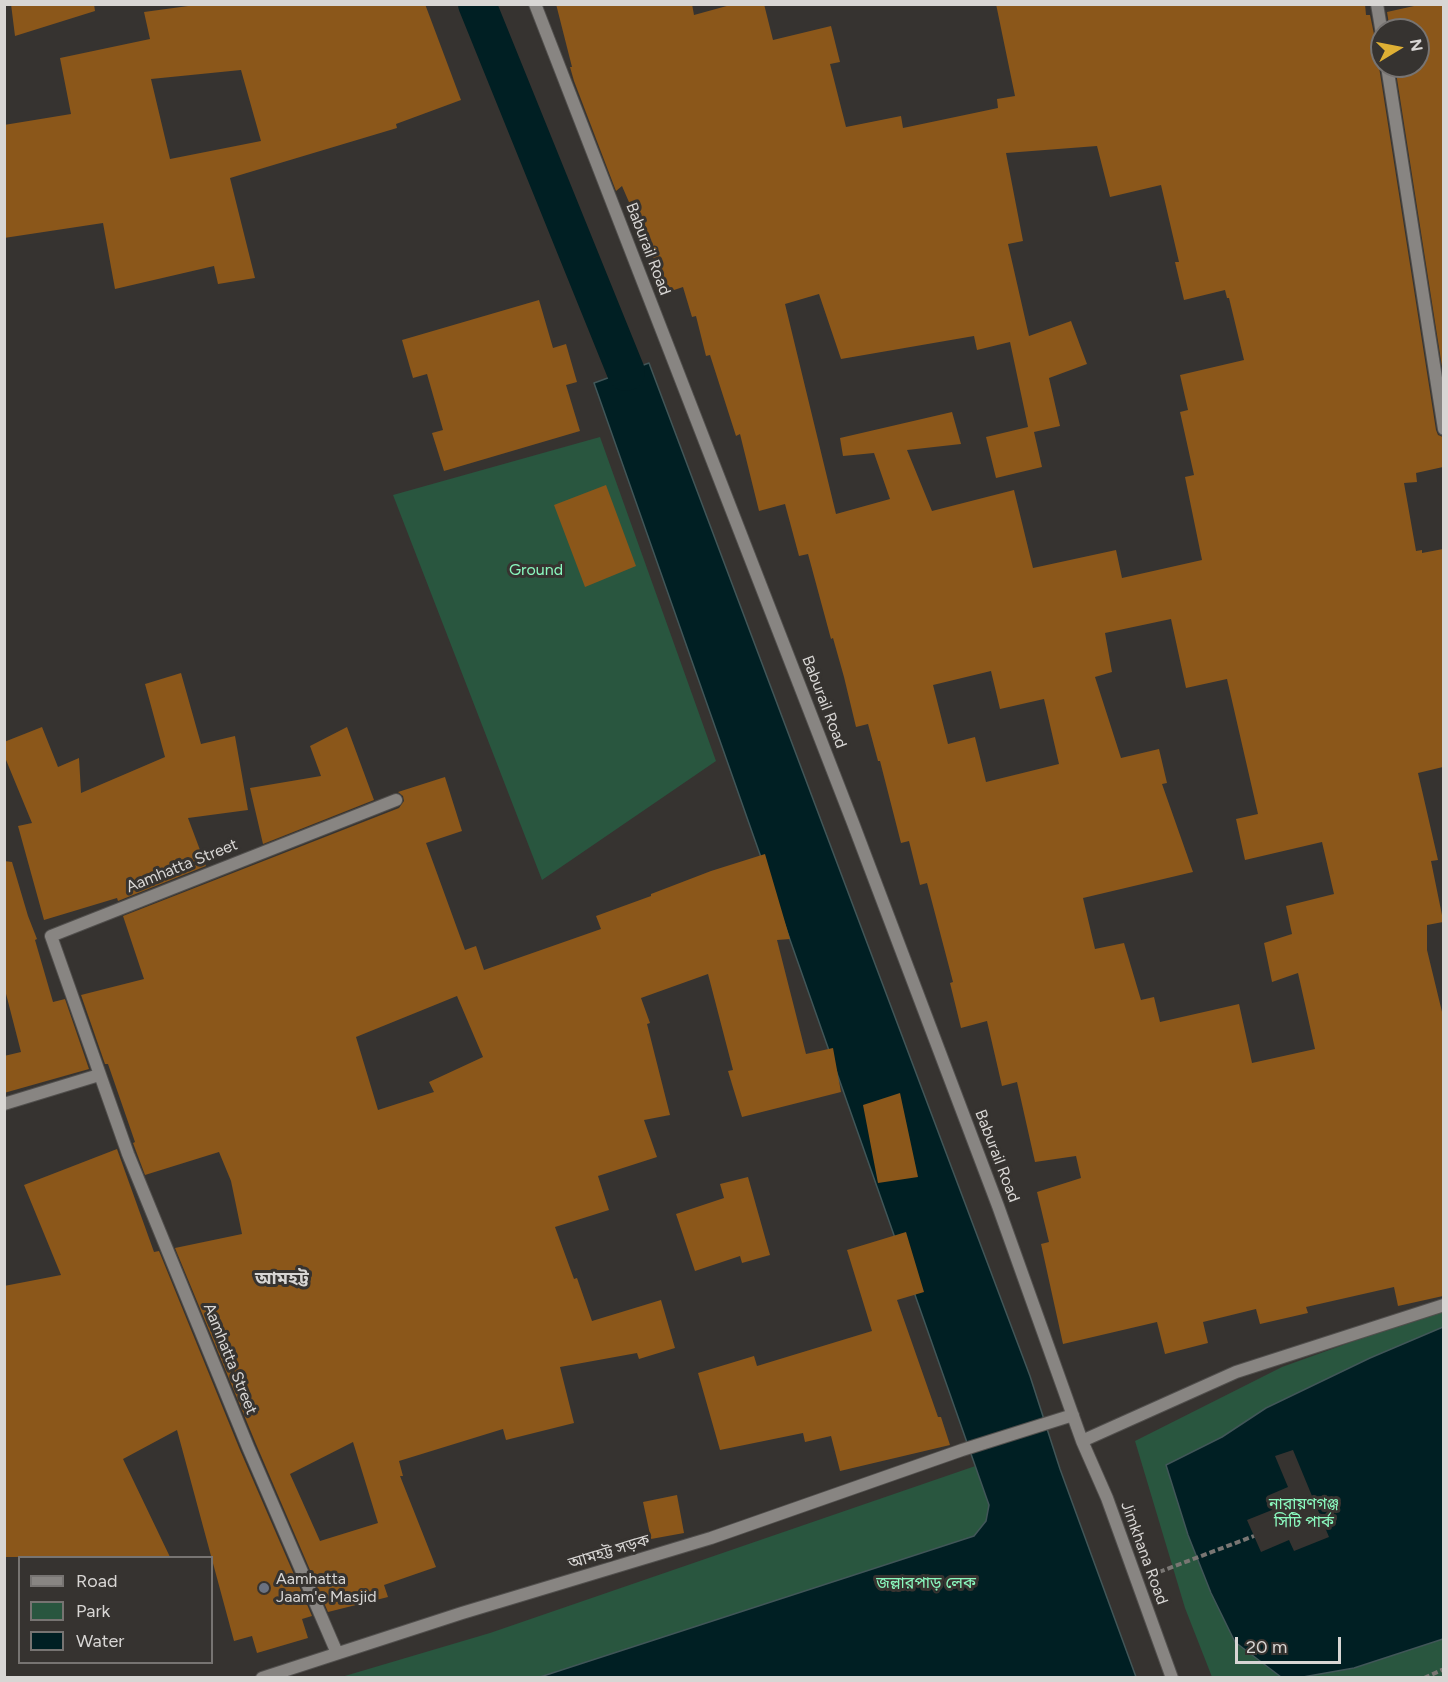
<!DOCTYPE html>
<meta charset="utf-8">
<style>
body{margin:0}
#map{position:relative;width:1448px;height:1682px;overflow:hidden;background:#363330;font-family:Figtree,sans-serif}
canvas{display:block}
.frame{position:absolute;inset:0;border:6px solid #d8d6d4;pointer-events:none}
.legend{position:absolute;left:18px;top:1556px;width:195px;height:108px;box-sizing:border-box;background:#363330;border:2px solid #777472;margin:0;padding:8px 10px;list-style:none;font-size:18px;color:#d8d6d4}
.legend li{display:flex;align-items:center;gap:12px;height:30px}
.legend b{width:30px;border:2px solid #777472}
.north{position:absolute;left:1370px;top:18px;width:60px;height:60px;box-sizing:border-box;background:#363330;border:2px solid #777472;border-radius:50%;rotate:80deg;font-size:16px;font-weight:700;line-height:24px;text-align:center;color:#d8d6d4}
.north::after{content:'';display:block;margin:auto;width:21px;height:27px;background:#dfb034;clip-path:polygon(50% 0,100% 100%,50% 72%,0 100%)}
.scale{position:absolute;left:1235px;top:1637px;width:106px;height:27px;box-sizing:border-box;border:3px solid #d8d6d4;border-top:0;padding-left:8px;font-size:18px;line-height:21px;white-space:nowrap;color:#d8d6d4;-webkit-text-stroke:4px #363330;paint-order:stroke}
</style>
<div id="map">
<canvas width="1448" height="1682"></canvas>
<div class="frame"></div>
<ul class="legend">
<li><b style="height:8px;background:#888582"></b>Road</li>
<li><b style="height:16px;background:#29563f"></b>Park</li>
<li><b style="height:16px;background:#001f23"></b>Water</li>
</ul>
<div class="north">N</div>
<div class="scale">20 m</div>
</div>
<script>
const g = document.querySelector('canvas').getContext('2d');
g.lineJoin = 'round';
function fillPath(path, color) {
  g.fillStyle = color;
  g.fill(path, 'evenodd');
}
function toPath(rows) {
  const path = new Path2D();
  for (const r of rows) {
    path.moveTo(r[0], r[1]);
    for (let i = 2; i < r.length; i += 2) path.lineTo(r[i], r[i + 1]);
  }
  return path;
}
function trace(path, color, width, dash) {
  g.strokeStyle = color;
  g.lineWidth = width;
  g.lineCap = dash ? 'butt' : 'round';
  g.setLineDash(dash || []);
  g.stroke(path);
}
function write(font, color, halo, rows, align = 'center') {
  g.font = font + ' Figtree,"Noto Sans Bengali",sans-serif';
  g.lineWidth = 6;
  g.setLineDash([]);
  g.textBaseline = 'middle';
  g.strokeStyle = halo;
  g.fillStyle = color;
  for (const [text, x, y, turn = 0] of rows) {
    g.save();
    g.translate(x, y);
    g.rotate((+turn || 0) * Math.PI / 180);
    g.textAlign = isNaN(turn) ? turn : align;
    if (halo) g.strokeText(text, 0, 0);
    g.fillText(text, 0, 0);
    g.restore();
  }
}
fillPath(toPath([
 [600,437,716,761,542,880,393,495],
 [1443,1309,1443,1677,1212,1677,1185,1608,1135,1441,1282,1367],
 [987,1462,1060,1678,338,1678,490,1633]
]), '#29563f');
const water = toPath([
 [649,363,1030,1376,1060,1469,1136,1677,537,1678,974,1536,986,1521,989,1505,594,383,649,363],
 [1443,1327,1443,1639,1354,1668,1303,1677,1281,1677,1235,1642,1211,1593,1188,1535,1166,1465,1222,1437,1266,1408,1370,1358,1443,1327]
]);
fillPath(water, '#001f23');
trace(water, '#415658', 1.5);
fillPath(toPath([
 [1293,1450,1329,1537,1294,1551,1289,1540,1261,1552,1247,1520,1272,1510,1267,1496,1288,1487,1275,1456]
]), '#363330');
trace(toPath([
 [477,4,626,372]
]), '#001f23', 38);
fillPath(toPath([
 [11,4,94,4,95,11,15,36],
 [203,4,425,4,461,100,396,124,397,128,230,178,255,278,218,284,214,266,115,289,103,223,4,238,4,125,71,114,60,58,150,39,144,12],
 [241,70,261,141,170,159,151,79],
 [556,4,692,4,694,15,734,4,764,4,773,40,831,26,840,62,830,64,846,127,901,116,903,128,998,108,997,99,1015,96,996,4,1365,4,1366,15,1370,15,1375,39,1382,42,1382,60,1379,67,1436,430,1438,435,1443,437,1443,467,1416,473,1417,482,1404,483,1416,551,1422,550,1422,553,1443,549,1443,767,1418,773,1438,860,1431,861,1443,920,1443,922,1427,925,1427,950,1443,1016,1443,1296,1398,1306,1394,1287,1306,1307,1308,1313,1260,1324,1256,1309,1203,1322,1208,1343,1165,1354,1157,1322,1063,1344,1041,1244,1049,1242,1037,1192,1081,1178,1076,1156,1035,1162,1017,1082,1002,1086,987,1021,961,1028,950,983,953,982,927,883,920,885,909,841,901,843,880,761,878,761,868,724,856,727,844,677,833,638,831,639,808,554,799,556,785,504,759,511,740,434,736,436,710,355,706,356,696,316,692,317,683,287,668,292,622,186,616,191,574,81,570,67,572,67],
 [1097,146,1110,197,1161,185,1179,262,1175,262,1184,300,1225,290,1227,298,1229,298,1244,360,1180,375,1188,410,1180,412,1194,475,1185,477,1202,560,1122,578,1116,550,1033,568,1014,490,932,511,907,450,961,444,952,412,840,438,843,456,874,453,890,499,836,514,785,304,819,294,841,359,974,336,977,350,1010,342,1028,427,986,437,996,478,1042,467,1034,432,1060,426,1049,378,1087,364,1071,321,1029,336,1008,244,1023,241,1006,153],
 [1171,619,1186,688,1227,679,1258,814,1236,819,1245,860,1322,842,1334,894,1286,906,1292,934,1264,943,1272,982,1298,973,1315,1049,1252,1063,1239,1004,1160,1022,1154,997,1141,1000,1124,943,1095,949,1083,898,1193,872,1162,784,1167,783,1159,749,1121,758,1095,677,1112,672,1105,633],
 [991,671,1000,709,1044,699,1059,764,986,782,975,737,948,744,933,685],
 [1423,4,1443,4,1443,373,1395,66,1418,66,1418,30,1390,30,1387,12],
 [539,300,553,348,566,344,577,382,566,385,580,431,444,471,432,433,443,430,427,374,413,378,402,340],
 [606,485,636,566,585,587,554,505],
 [181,673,201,744,235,736,248,810,188,818,206,866,118,901,117,898,44,920,18,826,32,823,4,755,4,742,42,727,58,767,79,758,81,793,165,757,145,684],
 [347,727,374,800,263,844,250,788,321,776,310,746],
 [445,777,462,831,426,843,465,950,476,946,484,970,601,929,596,916,651,896,651,894,711,871,765,854,790,939,777,940,806,1054,833,1048,841,1092,742,1117,728,1071,733,1070,708,974,641,998,650,1023,647,1024,670,1115,644,1120,657,1157,598,1176,609,1210,555,1227,574,1279,577,1278,592,1321,661,1300,675,1348,639,1359,637,1353,560,1367,574,1423,506,1440,503,1429,399,1461,403,1476,400,1476,436,1567,384,1585,388,1597,328,1612,256,1444,175,1248,242,1234,231,1181,219,1152,145,1175,133,1143,135,1142,108,1064,105,1064,81,995,144,979,123,916,399,808,404,801,403,796,398,792],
 [457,996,483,1057,429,1082,434,1092,378,1110,356,1037],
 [353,1442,378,1523,320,1541,290,1474],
 [4,861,12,862,28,916,37,939,35,940,53,1002,65,999,89,1069,4,1093,4,1056,21,1052,4,986],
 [900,1093,918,1177,878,1183,863,1105],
 [117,1149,154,1252,159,1251,240,1450,312,1616,302,1619,308,1638,257,1653,252,1636,234,1641,177,1430,123,1459,170,1557,4,1557,4,1286,61,1275,24,1185],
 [748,1177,770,1255,742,1263,740,1256,695,1271,676,1214,724,1198,720,1184],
 [906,1232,924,1292,897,1300,938,1417,941,1417,950,1445,840,1471,831,1436,805,1442,803,1433,720,1450,698,1373,754,1356,757,1366,872,1331,847,1250],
 [677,1495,684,1533,651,1539,643,1502]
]), '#8b571a');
const street = toPath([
 [535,4,853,823,998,1206,1082,1441,1107,1498,1172,1678],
 [1377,4,1382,34],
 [1387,66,1444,429],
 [4,1104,99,1075],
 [1082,1441,1236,1372,1444,1305],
 [337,1653,248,1447,128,1154,51,936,396,800],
 [262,1678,462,1613,711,1538,962,1450,1073,1415]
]);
trace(street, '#514f4d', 14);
trace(toPath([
 [1159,1572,1254,1536],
 [1424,1678,1444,1669]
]), '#797673', 4, [6, 3]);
trace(street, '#888582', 12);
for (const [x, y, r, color] of [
 [264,1588,6,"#6b7280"]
]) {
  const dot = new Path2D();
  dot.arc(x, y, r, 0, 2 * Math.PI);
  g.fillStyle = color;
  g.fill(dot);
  trace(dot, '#363330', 2);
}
write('16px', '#d8d6d4', '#363330', [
 ["Baburail Road",648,249,69],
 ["Baburail Road",824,702,69],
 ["Aamhatta Street",182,866,-22],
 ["Baburail Road",997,1156,69],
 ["Aamhatta Street",230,1359,68],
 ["আমহট্ট সড়ক",609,1552,-17],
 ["Jimkhana Road",1144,1553,70]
]);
write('16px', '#8bf9bf', '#363330', [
 ["Ground",536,570],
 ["নারায়ণগঞ্জ",1304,1504],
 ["সিটি পার্ক",1304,1522],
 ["জল্লারপাড় লেক",926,1583]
]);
write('16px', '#d8d6d4', '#363330', [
 ["Aamhatta",276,1579],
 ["Jaam'e Masjid",276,1597]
], 'left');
write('bold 18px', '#d8d6d4', '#363330', [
 ["আমহট্ট",282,1279]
]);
</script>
